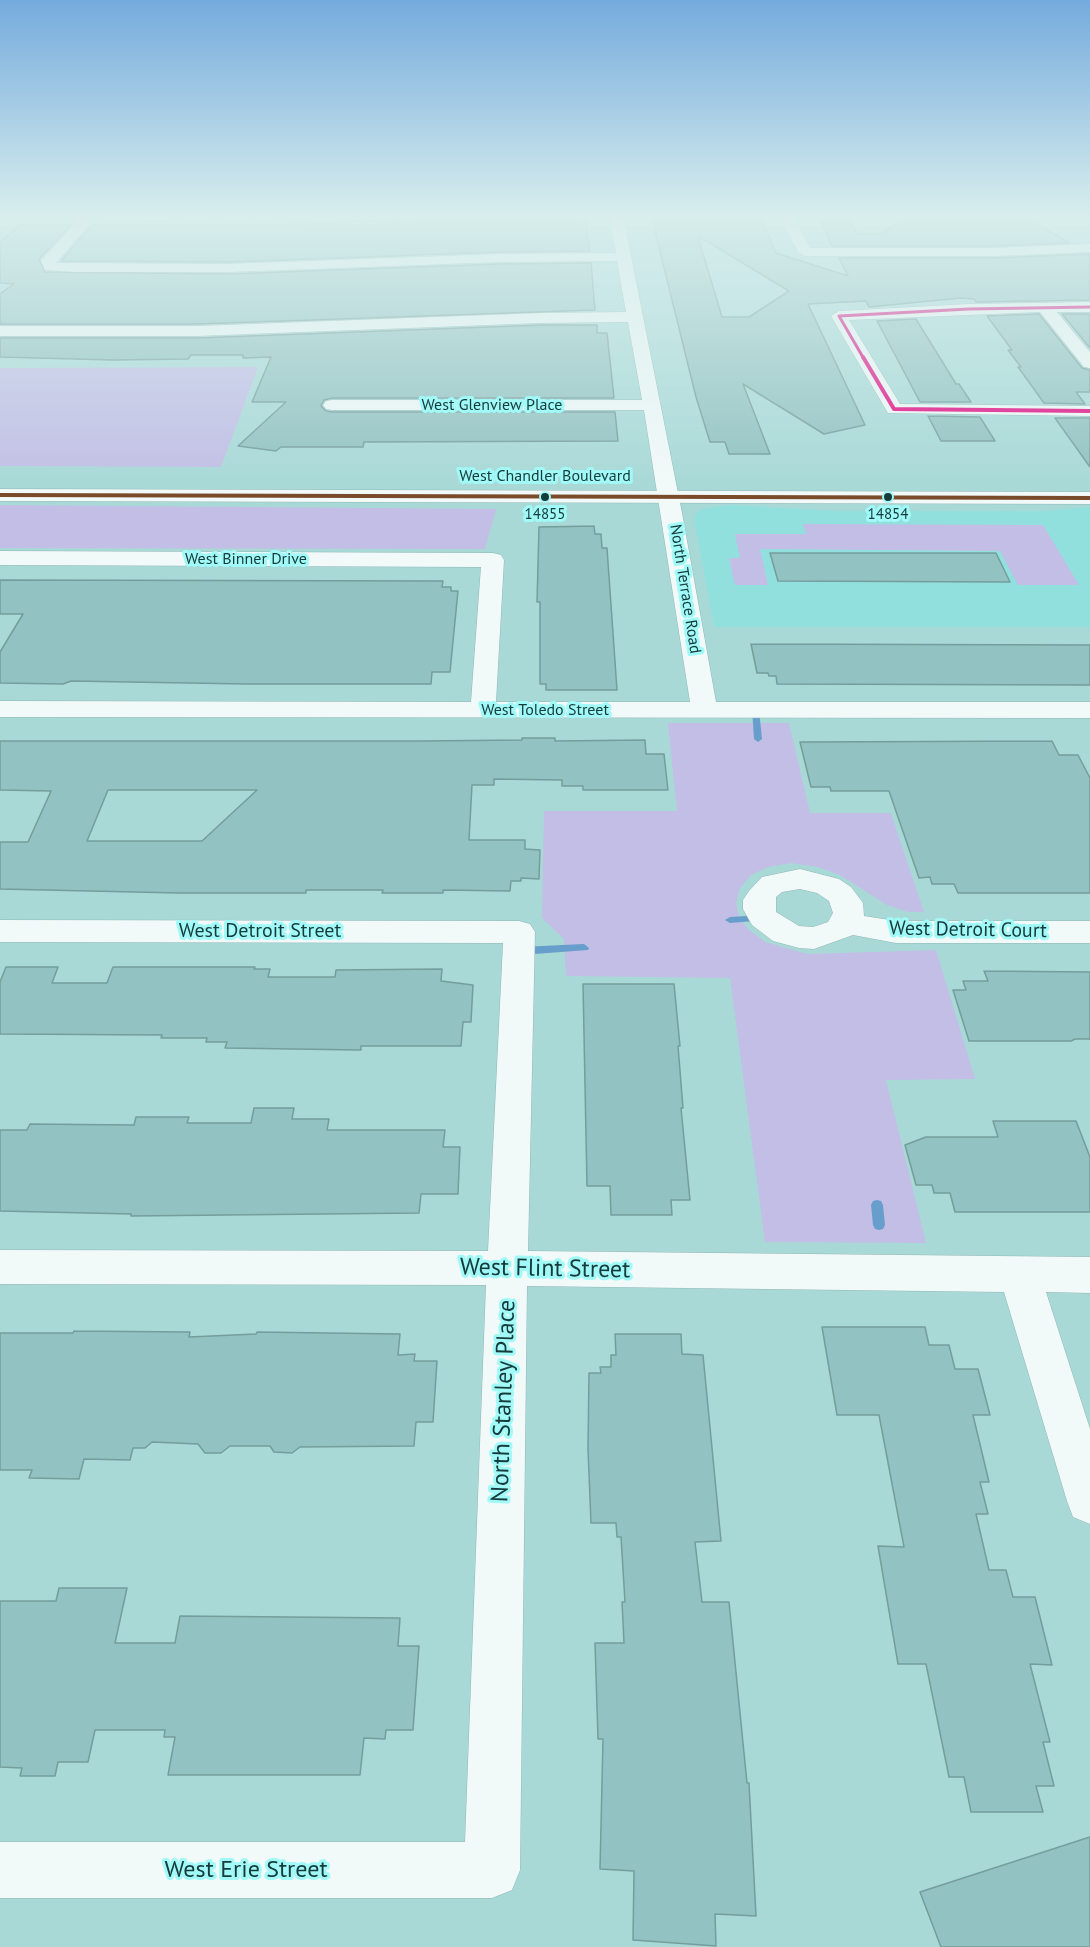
<!DOCTYPE html>
<style>
body{margin:0}
canvas{display:block;background:#a8d9d7}
</style>
<canvas width="1090" height="1947"></canvas>
<script>
const g = document.querySelector('canvas').getContext('2d');
g.lineJoin = 'round';
function fillPath(path, color) {
  g.fillStyle = color;
  g.fill(path, 'evenodd');
}
function toPath(rows) {
  const path = new Path2D();
  for (const r of rows) {
    path.moveTo(r[0], r[1]);
    for (let i = 2; i < r.length; i += 2) path.lineTo(r[i], r[i + 1]);
  }
  return path;
}
function trace(path, color, width, dash) {
  g.strokeStyle = color;
  g.lineWidth = width;
  g.lineCap = dash ? 'butt' : 'round';
  g.setLineDash(dash || []);
  g.stroke(path);
}
function write(font, color, halo, rows, align = 'center') {
  g.font = font + ' "PT Sans",sans-serif';
  g.lineWidth = 6;
  g.setLineDash([]);
  g.textBaseline = 'middle';
  g.strokeStyle = halo;
  g.fillStyle = color;
  for (const [text, x, y, turn = 0] of rows) {
    g.save();
    g.translate(x, y);
    g.rotate((+turn || 0) * Math.PI / 180);
    g.textAlign = isNaN(turn) ? turn : align;
    if (halo) g.strokeText(text, 0, 0);
    g.fillText(text, 0, 0);
    g.restore();
  }
}
fillPath(toPath([
 [728,505,836,511,1042,511,1090,507,1090,627,714,627,694,519,695,514,702,509]
]), '#91e0de');
fillPath(toPath([
 [258,367,221,467,0,466,0,368],
 [0,505,496,509,485,549,0,548],
 [803,524,1043,525,1079,585,1018,585,1000,551,760,549,768,585,735,585,729,558,740,558,735,534,806,534],
 [668,723,789,723,810,813,891,813,924,912,908,912,887,905,840,875,818,867,791,863,768,867,751,875,740,888,736,903,739,917,748,929,765,942,807,954,936,950,975,1079,886,1080,926,1243,765,1242,730,978,566,976,564,939,542,918,544,811,677,811]
]), '#c2bee6');
fillPath(toPath([
 [752,708,755,708,759,710,762,739,758,742,754,739,752,708],
 [763,915,768,918,767,920,730,923,725,920,730,917,763,915],
 [584,944,589,948,588,950,521,955,516,951,521,947,584,944],
 [877,1200,881,1201,883,1205,885,1225,883,1229,879,1230,875,1229,873,1225,871,1205,873,1201,877,1200]
]), '#689ecc');
const building = toPath([
 [487,216,574,216,574,219,585,219,590,251,499,252,228,262,61,261,92,225,280,225,487,216],
 [659,216,760,216,776,253,848,276,839,258,994,258,1090,254,1090,300,976,302,974,299,961,298,869,307,866,301,808,304,865,425,824,434,743,384,770,454,729,454,725,442,710,442,696,397,652,219,660,219,659,216],
 [698,237,708,242,789,291,749,317,722,317,698,237],
 [818,216,847,216,858,234,881,234,910,216,1022,216,1070,243,994,246,832,246,818,216],
 [19,225,71,225,39,259,45,272,228,274,499,264,591,263,595,310,197,324,0,324,0,294,14,284,0,283,0,243,19,225],
 [1039,314,1082,368,1090,370,1090,392,1076,392,1085,404,1044,403,1018,367,1021,367,1008,350,1012,350,987,316,1039,314],
 [1062,314,1090,314,1090,348,1062,314],
 [916,319,956,384,959,384,971,402,920,402,877,321,916,319],
 [541,325,597,325,597,333,607,333,614,398,332,398,324,400,321,406,326,411,332,412,615,412,618,441,364,442,363,447,281,447,276,451,238,446,286,402,252,402,271,357,243,358,243,355,191,355,188,359,113,360,0,357,0,338,197,338,541,325],
 [928,416,980,417,995,441,941,441,928,416],
 [1055,418,1090,418,1090,467,1055,418],
 [594,526,595,534,601,534,602,548,607,548,617,690,546,690,546,684,540,684,540,602,537,602,539,527,594,526],
 [770,553,996,553,1010,582,778,581,770,553],
 [0,580,443,581,442,587,451,587,451,591,458,591,450,672,432,672,431,684,246,684,71,681,63,684,0,683,0,652,23,614,0,614,0,580],
 [751,644,1090,645,1090,685,777,684,776,676,769,676,768,673,757,673,751,644],
 [522,738,555,738,555,741,645,740,646,754,664,754,668,790,583,790,583,786,562,786,562,780,494,779,494,785,472,785,469,840,525,840,525,849,540,850,539,879,521,878,521,881,511,881,510,891,443,890,443,893,382,893,383,890,306,890,306,893,179,893,0,889,0,842,28,842,51,791,0,790,0,741,421,741,522,740,522,738],
 [108,790,257,790,202,841,87,841,108,790],
 [1052,741,1059,755,1078,755,1090,778,1090,893,958,893,954,884,932,884,930,877,919,878,889,791,831,791,830,787,811,787,800,742,1052,741],
 [6,967,58,967,52,983,107,983,113,967,255,967,254,969,270,969,268,977,335,977,336,970,442,969,441,981,473,985,471,1022,463,1022,461,1046,361,1046,361,1050,225,1048,227,1042,206,1042,207,1038,161,1038,162,1035,0,1034,0,982,6,967],
 [984,971,1090,972,1090,1039,1075,1039,1071,1041,969,1041,953,990,966,990,963,981,988,981,984,971],
 [583,984,674,984,680,1046,678,1046,683,1108,681,1108,690,1200,671,1200,672,1215,611,1215,610,1186,587,1186,583,984],
 [254,1108,294,1108,292,1119,329,1119,327,1130,445,1130,443,1147,460,1147,458,1194,421,1194,419,1213,131,1216,131,1214,0,1211,0,1130,27,1130,30,1124,134,1125,136,1117,189,1117,187,1123,251,1123,254,1108],
 [993,1121,1076,1121,1090,1157,1090,1212,955,1212,950,1193,934,1193,932,1185,916,1185,905,1145,926,1137,998,1137,993,1121],
 [822,1327,925,1327,929,1345,949,1345,955,1369,978,1369,990,1415,973,1415,989,1482,980,1482,988,1514,976,1514,989,1570,1006,1570,1013,1597,1035,1597,1052,1665,1030,1664,1050,1742,1043,1742,1054,1786,1036,1786,1043,1812,971,1812,964,1777,949,1777,926,1664,898,1664,878,1546,904,1547,879,1415,837,1415,822,1327],
 [74,1331,190,1332,189,1337,256,1334,257,1332,400,1334,398,1355,415,1354,414,1361,437,1361,433,1422,416,1422,414,1446,300,1447,292,1453,274,1452,270,1446,230,1446,221,1453,205,1453,198,1444,152,1442,145,1448,133,1448,130,1460,84,1459,79,1479,29,1478,32,1470,0,1470,0,1333,73,1333,74,1331],
 [615,1334,681,1334,682,1354,703,1355,721,1541,695,1542,702,1602,729,1602,747,1783,749,1783,756,1916,715,1914,716,1946,633,1940,634,1871,600,1869,603,1739,598,1739,595,1643,624,1643,622,1602,625,1602,621,1537,617,1537,616,1523,591,1523,588,1449,589,1373,601,1373,600,1367,611,1367,611,1355,616,1355,615,1334],
 [59,1588,127,1588,115,1643,175,1643,180,1616,400,1618,398,1646,419,1646,413,1730,386,1730,385,1739,364,1738,360,1775,168,1775,175,1737,164,1737,165,1730,95,1730,88,1762,58,1762,55,1776,20,1776,22,1768,0,1767,0,1601,56,1601,59,1588],
 [1090,1837,1090,1947,941,1947,920,1892,1090,1837]
]);
fillPath(building, '#92c2c1');
trace(building, '#759d9c', 1.5);
const street = toPath([
 [82,216,279,216,273,220,92,221,56,263,228,264,499,254,616,253,609,216,623,216,682,513,716,702,1090,702,1090,718,0,717,0,701,471,702,481,567,0,565,0,551,493,553,501,555,504,560,496,702,690,702,644,410,332,410,326,409,323,405,326,401,332,400,642,400,628,322,541,323,197,336,0,336,0,326,197,326,541,313,626,312,617,261,499,262,228,272,75,272,45,270,41,261,82,216],
 [779,216,793,216,810,248,994,248,1090,244,1090,252,994,256,805,256,798,252,779,216],
 [1090,302,1090,312,1057,312,1090,352,1090,368,1084,367,1040,312,849,320,900,404,1090,406,1090,416,888,413,831,316,839,311,969,304,1090,302],
 [800,869,839,879,851,887,863,903,864,916,896,921,1090,921,1090,943,896,943,853,935,814,949,799,948,773,941,752,925,743,909,743,900,749,891,762,877,800,869],
 [800,889,817,893,829,901,833,913,828,922,813,927,799,926,776,912,776,897,782,892,800,889],
 [0,920,519,921,530,924,535,932,528,1251,1090,1257,1090,1293,1046,1292,1090,1429,1090,1524,1073,1517,1067,1501,1004,1292,527,1286,520,1870,512,1890,492,1898,0,1898,0,1842,465,1842,486,1285,0,1284,0,1250,488,1251,503,943,0,942,0,920]
]);
const secondary = toPath([
 [0,489,1090,492,1090,504,0,501,0,489]
]);
trace(street, '#90b7b5', 1);
trace(secondary, '#90b7b5', 1);
fillPath(street, '#f2f9f9');
fillPath(secondary, '#f2f9f9');
trace(toPath([
 [0,495,1090,498]
]), '#7a4b2a', 4);
trace(toPath([
 [864,359,839,316,969,309,1090,307]
]), '#e5007d', 3);
trace(toPath([
 [863,357,894,409,1090,411]
]), '#e5007d', 4);
const sky = g.createLinearGradient(0, 0, 0, 489);
sky.addColorStop(0, '#75abdd');
sky.addColorStop(0.44, '#d8eeed');
sky.addColorStop(1, '#d8eeed00');
g.fillStyle = sky;
g.fillRect(0, 0, 1090, 489);
for (const [x, y, r, color] of [
 [545,497,5,"#153b3a"],
 [888,497,5,"#153b3a"]
]) {
  const dot = new Path2D();
  dot.arc(x, y, r, 0, 2 * Math.PI);
  g.fillStyle = color;
  g.fill(dot);
  trace(dot, '#a1faf8', 2);
}
write('15px', '#153b3a', '#a1faf8', [
 ["14855",545,515],
 ["14854",888,515]
]);
write('16px', '#153b3a', '#a1faf8', [
 ["West Glenview Place",492,405],
 ["West Chandler Boulevard",545,476],
 ["West Binner Drive",246,559],
 ["North Terrace Road",685,589,81],
 ["West Toledo Street",545,710]
]);
write('20px', '#153b3a', '#a1faf8', [
 ["West Detroit Court",968,930,1],
 ["West Detroit Street",260,931]
]);
write('24px', '#153b3a', '#a1faf8', [
 ["West Flint Street",545,1269,1],
 ["North Stanley Place",504,1401,-88],
 ["West Erie Street",246,1870]
]);
</script>
